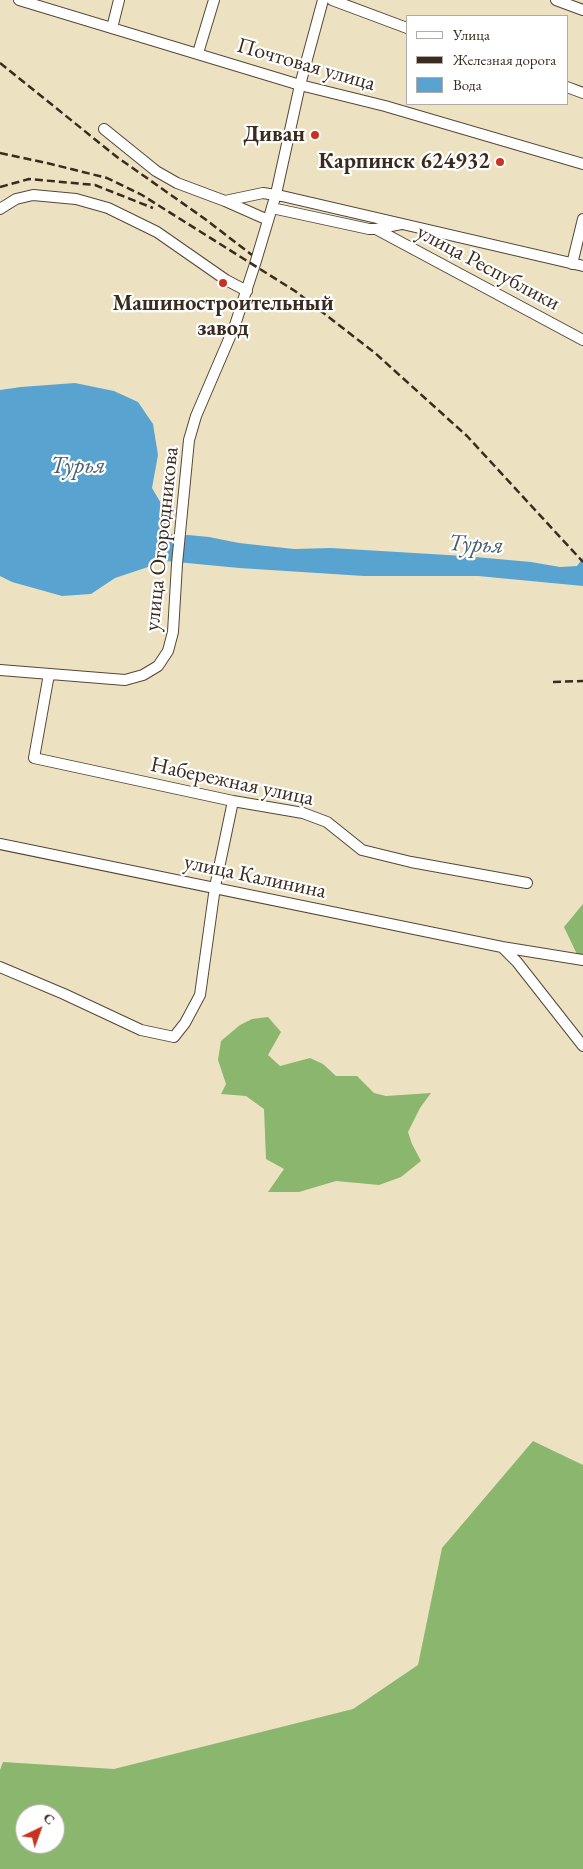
<!DOCTYPE html>
<meta charset="utf-8">
<style>
body{margin:0}
#map{position:relative;width:583px;height:1869px;overflow:hidden;background:#ece2c2;font-family:"EB Garamond",serif}
canvas{display:block}
.legend{position:absolute;left:406px;top:15px;width:162px;height:90px;box-sizing:border-box;background:#fff;border:1px solid #b1aaa5;margin:0;padding:6px 9px;list-style:none;font-size:15px;color:#3b2a1e}
.legend li{display:flex;align-items:center;gap:10px;height:25px}
.legend b{width:25px;border:1px solid #b1aaa5}
.north{position:absolute;left:15px;top:1804px;width:50px;height:50px;box-sizing:border-box;background:#fff;border:1px solid #b1aaa5;border-radius:50%;rotate:42deg;font-size:14px;font-weight:700;line-height:20px;text-align:center;color:#3b2a1e}
.north::after{content:'';display:block;margin:auto;width:18px;height:22px;background:#c8321e;clip-path:polygon(50% 0,100% 100%,50% 72%,0 100%)}
</style>
<div id="map">
<canvas width="583" height="1869"></canvas>
<ul class="legend">
<li><b style="height:6px;background:#fff"></b>Улица</li>
<li><b style="height:6px;background:#3b2a1e"></b>Железная дорога</li>
<li><b style="height:14px;background:#59a3d1"></b>Вода</li>
</ul>
<div class="north">С</div>
</div>
<script>
const g = document.querySelector('canvas').getContext('2d');
g.lineJoin = 'round';
function fillPath(path, color) {
  g.fillStyle = color;
  g.fill(path, 'evenodd');
}
function toPath(rows) {
  const path = new Path2D();
  for (const r of rows) {
    path.moveTo(r[0], r[1]);
    for (let i = 2; i < r.length; i += 2) path.lineTo(r[i], r[i + 1]);
  }
  return path;
}
function trace(path, color, width, dash) {
  g.strokeStyle = color;
  g.lineWidth = width;
  g.lineCap = dash ? 'butt' : 'round';
  g.setLineDash(dash || []);
  g.stroke(path);
}
function write(font, color, halo, rows, align = 'center') {
  g.font = font + ' "EB Garamond",serif';
  g.lineWidth = 4.5;
  g.setLineDash([]);
  g.textBaseline = 'middle';
  g.strokeStyle = halo;
  g.fillStyle = color;
  for (const [text, x, y, turn = 0] of rows) {
    g.save();
    g.translate(x, y);
    g.rotate((+turn || 0) * Math.PI / 180);
    g.textAlign = isNaN(turn) ? turn : align;
    if (halo) g.strokeText(text, 0, 0);
    g.fillText(text, 0, 0);
    g.restore();
  }
}
fillPath(toPath([
 [583,904,583,967,564,927],
 [268,1017,281,1032,268,1055,280,1066,310,1058,323,1064,336,1076,357,1076,374,1093,386,1096,431,1093,420,1108,408,1132,412,1144,421,1161,401,1177,379,1185,336,1181,299,1192,268,1192,284,1169,266,1159,264,1109,246,1096,221,1094,226,1084,218,1060,221,1041,240,1025,252,1019],
 [533,1441,583,1465,583,1869,0,1869,0,1770,3,1762,114,1769,353,1709,418,1665,442,1548],
 [25,1814,55,1814,55,1844,25,1844]
]), '#8ab66e');
fillPath(toPath([
 [75,383,114,391,138,402,153,424,158,455,152,488,162,505,167,531,175,536,188,535,209,537,239,543,294,549,331,548,464,556,531,562,560,567,577,566,583,558,583,586,478,576,364,576,239,568,166,561,115,578,91,594,62,596,12,582,0,576,0,390,21,387]
]), '#59a3d1');
const minor = toPath([
 [19,0,300,85,385,106,583,164],
 [332,0,407,28],
 [556,0,583,10],
 [112,28,119,0],
 [198,53,214,0],
 [567,87,583,93],
 [104,129,156,171,177,183,225,201,268,220],
 [225,201,263,193,282,196,583,266],
 [272,208,369,229,376,229,401,224],
 [0,209,16,199,33,195,76,199,108,208,157,232,226,280,247,291],
 [376,229,583,340],
 [572,264,583,219],
 [0,670,125,680,143,675,158,666,168,651,173,632,177,564,189,440,196,416,235,325,255,264,276,194,300,85,323,0],
 [49,674,34,758,233,801,303,813,327,822,362,850,411,862,527,883],
 [0,844,502,947,583,960],
 [502,947,517,962,583,1046],
 [0,967,64,994,141,1030,174,1037,185,1023,200,995,215,887,233,801]
]);
trace(minor, '#564637', 12);
trace(minor, '#fff', 10);
trace(toPath([
 [0,63,117,157,205,219,252,255],
 [0,153,47,163,107,178,142,195,295,291,375,353,467,436,583,562],
 [0,187,29,179,95,185,153,208],
 [553,682,583,681]
]), '#3b2a1e', 2.5, [8, 4]);
for (const [x, y, r, color] of [
 [315,135,5,"#c8321e"],
 [500,162,5,"#c8321e"],
 [223,283,5,"#c8321e"]
]) {
  const dot = new Path2D();
  dot.arc(x, y, r, 0, 2 * Math.PI);
  g.fillStyle = color;
  g.fill(dot);
  trace(dot, '#fff', 2);
}
write('22px', '#3b2a1e', '#fff', [
 ["Почтовая улица",306,65,16],
 ["улица Республики",488,268,28],
 ["улица Огородникова",162,539,-84],
 ["Набережная улица",232,782,12],
 ["улица Калинина",255,877,12]
]);
write('bold 22px', '#3b2a1e', '#fff', [
 ["Диван",305,135],
 ["Карпинск 624932",490,162],
 ["Машиностроительный",223,304,"center"],
 ["завод",223,329,"center"]
], 'right');
write('italic 24px', '#48606f', '#fff', [
 ["Турья",78,466],
 ["Турья",476,545,3]
]);
</script>
